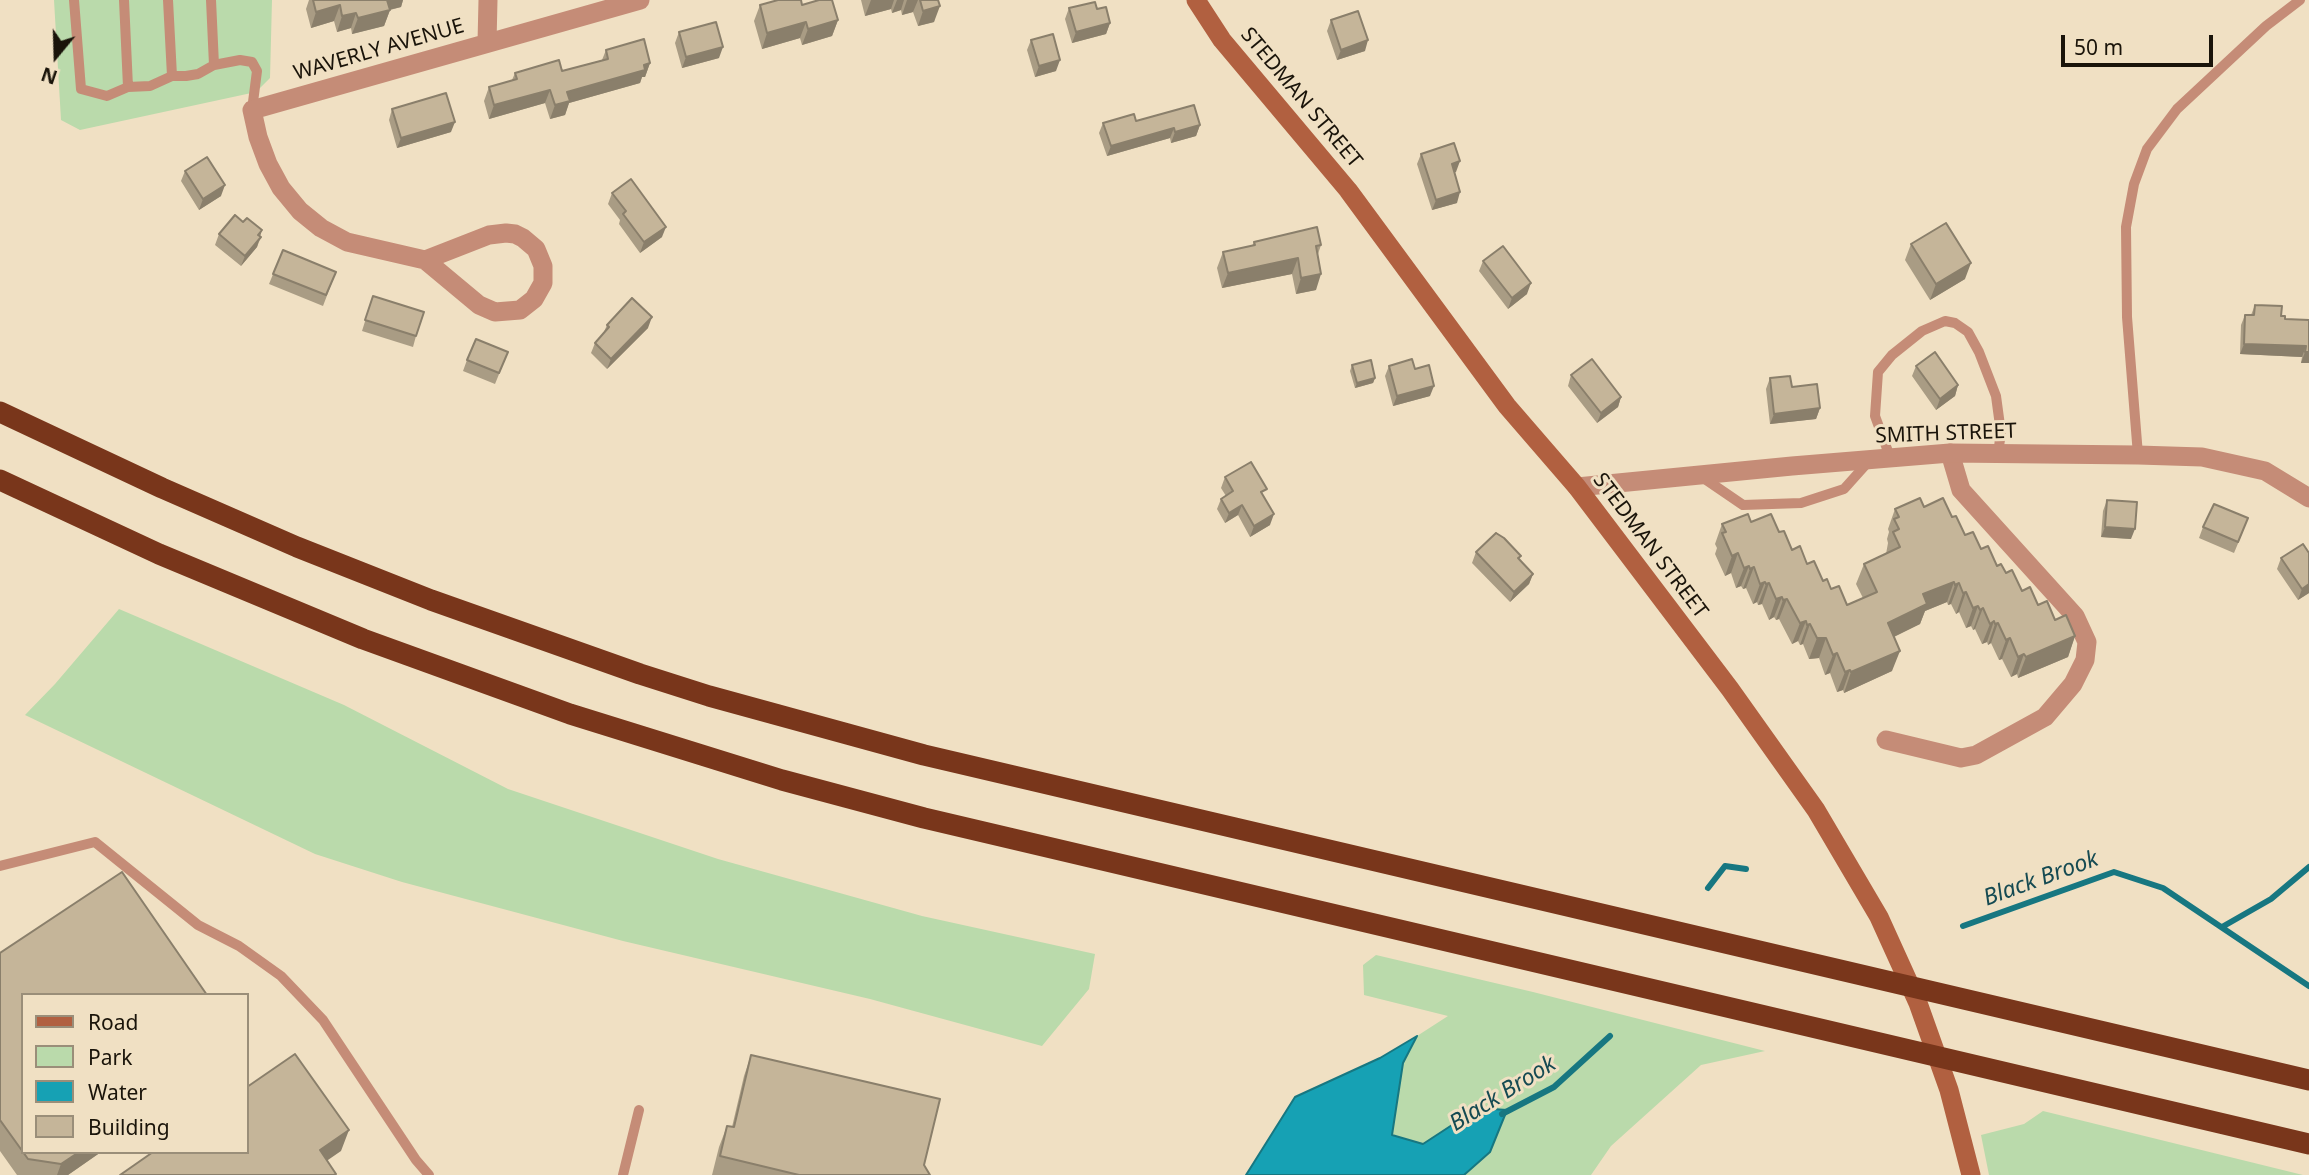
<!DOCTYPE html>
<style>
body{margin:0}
#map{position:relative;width:2309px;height:1175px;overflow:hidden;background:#f0e0c3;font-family:"Noto Sans",sans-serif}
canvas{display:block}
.legend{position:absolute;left:21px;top:993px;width:228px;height:161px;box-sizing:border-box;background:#f0e0c3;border:2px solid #9a8e79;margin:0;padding:9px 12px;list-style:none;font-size:21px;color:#1a140a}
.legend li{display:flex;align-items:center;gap:14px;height:35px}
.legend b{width:35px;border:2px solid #9a8e79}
.north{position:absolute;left:21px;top:21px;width:70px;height:70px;-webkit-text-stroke:5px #f0e0c3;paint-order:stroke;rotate:199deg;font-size:19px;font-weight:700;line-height:28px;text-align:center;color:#1a140a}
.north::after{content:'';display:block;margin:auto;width:24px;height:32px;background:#1a140a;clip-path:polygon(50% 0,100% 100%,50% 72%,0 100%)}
.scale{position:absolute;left:2061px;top:35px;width:152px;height:32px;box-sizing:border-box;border:4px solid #1a140a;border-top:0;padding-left:9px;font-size:21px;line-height:24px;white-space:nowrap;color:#1a140a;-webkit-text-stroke:5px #f0e0c3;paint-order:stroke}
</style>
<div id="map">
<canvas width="2309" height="1175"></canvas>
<ul class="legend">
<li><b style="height:9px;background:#b16040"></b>Road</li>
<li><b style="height:19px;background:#badaab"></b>Park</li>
<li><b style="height:19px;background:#16a1b4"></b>Water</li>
<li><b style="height:19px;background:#c5b599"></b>Building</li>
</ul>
<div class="north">N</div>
<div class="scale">50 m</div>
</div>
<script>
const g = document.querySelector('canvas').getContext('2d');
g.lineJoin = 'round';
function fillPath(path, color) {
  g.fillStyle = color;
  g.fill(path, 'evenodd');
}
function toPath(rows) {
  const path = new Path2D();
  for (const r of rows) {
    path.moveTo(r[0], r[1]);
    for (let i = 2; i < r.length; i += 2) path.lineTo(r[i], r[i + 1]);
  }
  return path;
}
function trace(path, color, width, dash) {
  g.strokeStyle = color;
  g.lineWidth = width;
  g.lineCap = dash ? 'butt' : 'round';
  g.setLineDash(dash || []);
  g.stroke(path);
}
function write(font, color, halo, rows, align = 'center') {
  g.font = font + ' "Noto Sans",sans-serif';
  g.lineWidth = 6;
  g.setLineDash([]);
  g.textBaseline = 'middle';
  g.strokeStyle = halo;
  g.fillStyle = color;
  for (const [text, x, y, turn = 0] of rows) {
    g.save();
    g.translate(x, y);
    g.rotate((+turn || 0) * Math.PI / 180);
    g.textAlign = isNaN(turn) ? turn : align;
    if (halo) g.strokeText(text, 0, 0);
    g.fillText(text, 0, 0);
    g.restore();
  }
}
fillPath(toPath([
 [54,0,272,0,270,78,256,92,80,130,61,120],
 [119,609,344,705,508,789,718,859,922,916,1095,954,1089,989,1042,1046,870,999,623,941,402,882,315,854,25,715,55,684],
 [1376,955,1533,992,1765,1051,1701,1065,1611,1146,1591,1175,1464,1175,1490,1152,1478,1108,1423,1144,1392,1135,1403,1063,1417,1036,1448,1016,1364,995,1363,965],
 [2043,1111,2303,1175,1989,1175,1981,1135,2024,1124]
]), '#badaab');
const water = toPath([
 [1417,1036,1403,1063,1392,1135,1423,1144,1478,1108,1507,1110,1490,1152,1464,1175,1246,1175,1295,1097,1380,1058,1417,1036]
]);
fillPath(water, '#16a1b4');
trace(water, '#177781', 2);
trace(toPath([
 [1708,888,1725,866,1746,869],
 [1963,926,2114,872,2163,888,2309,986],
 [2222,927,2271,899,2309,867],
 [1502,1114,1554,1087,1610,1036]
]), '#177781', 6);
trace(toPath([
 [74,0,81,89,107,96,128,87],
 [124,0,128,87,150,86,172,76,186,76,198,74,214,65,240,60,252,62,257,71,252,110],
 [168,0,172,76],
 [211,0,214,65],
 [2138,455,2127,317,2126,227,2134,184,2147,149,2177,109,2266,26,2300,0],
 [1890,457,1875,416,1878,372,1892,355,1922,331,1945,321,1955,323,1968,332,1979,352,1996,396,2001,433,1998,453],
 [1702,477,1743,505,1801,503,1844,489,1870,460],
 [0,866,95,842,198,925,239,946,281,976,323,1020,416,1160,429,1175],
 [623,1175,639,1110]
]), '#c58c77', 10);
trace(toPath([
 [487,43,488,0],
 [425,260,489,235,506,233,515,234,523,238,536,249,543,266,543,283,534,299,520,310,495,312,479,305,425,260,347,242,321,228,300,211,281,188,268,164,258,137,252,110,640,0],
 [1886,740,1961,758,1976,755,2045,717,2073,684,2085,660,2087,642,2075,616,1961,490,1950,453]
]), '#c58c77', 19);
trace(toPath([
 [1577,487,1792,466,1950,453,2138,455,2202,457,2265,471,2309,498]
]), '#c58c77', 19);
trace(toPath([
 [1196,0,1222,40,1348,190,1507,406,1577,487,1730,689,1816,810,1879,917,1918,1003,1949,1090,1971,1175]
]), '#b16040', 19);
trace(toPath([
 [0,412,162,488,297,547,431,600,640,674,709,696,924,755,2309,1080],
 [0,480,159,554,363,639,570,714,782,780,924,818,2309,1144]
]), '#79361b', 21);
fillPath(toPath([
 [309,0,403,0,401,7,390,10,384,26,352,34,351,28,337,32,334,21,311,28,306,9],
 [861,0,938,0,934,22,918,26,913,12,902,15,901,10,892,13,891,9,865,16],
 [760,5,802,5,838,20,832,36,802,45,800,38,762,49,754,21],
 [1069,8,1097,9,1110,23,1106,34,1072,43,1065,19],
 [1331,20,1365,51,1337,60,1327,31],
 [679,32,719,58,682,68,675,43],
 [1031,40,1056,71,1035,77,1027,50],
 [606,50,650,63,645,77,642,77,640,83,569,103,565,115,550,119,545,103,489,119,484,101,489,87,512,80,515,73,562,71,602,60],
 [392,109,451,132,397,148,389,120],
 [1136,121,1200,125,1196,136,1171,143,1170,138,1107,156,1099,133,1103,123],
 [1421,154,1456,172,1454,172,1457,203,1432,210,1417,164],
 [185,171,221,196,199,210,181,181],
 [612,193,662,237,640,253,619,224,620,220,608,204],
 [243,222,261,237,257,247,241,266,215,245,219,234],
 [1254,242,1321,245,1318,254,1316,290,1296,294,1292,274,1222,288,1217,268,1223,252,1252,246],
 [1911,244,1965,279,1930,300,1905,260],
 [283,250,336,272,323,306,269,284],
 [1483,261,1527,294,1508,309,1479,271],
 [373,296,416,336,413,347,362,331],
 [2255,305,2281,316,2285,319,2309,320,2309,363,2301,363,2302,357,2240,354,2241,325,2245,315,2251,315],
 [607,325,648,328,607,369,591,353,595,343,603,334],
 [508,352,495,384,463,371,467,360],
 [1352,365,1375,378,1373,383,1355,388,1350,371],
 [1389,366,1415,369,1430,396,1393,406,1385,376],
 [1916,366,1958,385,1955,396,1936,410,1912,376],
 [1571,375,1621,397,1618,407,1597,423,1568,386],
 [1770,378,1792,387,1820,408,1816,419,1770,424,1766,389],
 [1225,477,1264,497,1270,525,1250,537,1238,515,1225,523,1217,509,1221,499,1226,496,1221,488],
 [2107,500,2131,539,2101,537,2103,511],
 [1924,507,1952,517,1965,535,1981,549,2022,591,2038,605,2075,636,2068,657,2018,678,2017,674,2011,677,2002,659,1999,660,1991,643,1988,645,1987,642,1982,644,1975,629,1973,630,1971,626,1966,628,1959,612,1956,614,1951,604,1948,605,1947,602,1925,611,1920,624,1894,637,1892,671,1844,693,1843,690,1837,692,1830,673,1825,675,1819,658,1809,659,1803,644,1800,645,1798,641,1792,644,1779,619,1776,620,1774,617,1769,620,1762,604,1758,605,1757,602,1753,604,1746,588,1743,589,1741,586,1736,588,1731,573,1725,576,1715,554,1717,548,1715,544,1722,524,1751,522,1779,532,1792,550,1807,564,1823,581,1847,605,1863,598,1856,584,1864,564,1886,554,1888,543,1887,539,1889,532,1888,529,1895,509],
 [2203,527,2244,529,2234,553,2199,538],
 [1476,552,1521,556,1519,560,1533,574,1529,584,1510,602,1472,563],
 [2309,553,2309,593,2298,600,2277,569,2281,558],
 [0,953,101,1152,68,1175,17,1175,0,1151],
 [751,1055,924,1165,930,1175,712,1175,719,1147,727,1126,732,1127,744,1076]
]), '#a99c84');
fillPath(toPath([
 [385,0,403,0,401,7,380,12],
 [871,0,894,0,891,9,865,16],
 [897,0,904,0,901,10,892,13],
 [907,0,918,0,913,12,902,15],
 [340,5,334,21,311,28,316,12],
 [940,6,934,22,918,26,923,11],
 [390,10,384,26,352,34,358,18],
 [356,13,351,28,337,32,342,16],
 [838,20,832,36,802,45,808,29],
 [806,22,800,38,762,49,767,33],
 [1110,23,1106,34,1072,43,1076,32],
 [1368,40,1365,51,1337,60,1341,50],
 [723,47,719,58,682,68,686,57],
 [1060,60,1056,71,1035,77,1039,66],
 [650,63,645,77,642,77,640,83,569,103,565,115,550,119,555,105,567,92],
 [550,90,545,103,489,119,494,105],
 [455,122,451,132,397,148,401,138],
 [1200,125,1196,136,1171,143,1175,132],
 [1174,128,1170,138,1107,156,1111,146],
 [1460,161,1456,172,1448,175,1452,164],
 [225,185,221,196,199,210,203,199],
 [1460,192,1457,203,1432,210,1436,200],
 [666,227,662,237,640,253,644,242],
 [262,230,257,247,241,266,245,256],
 [1298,258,1292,274,1222,288,1228,273],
 [1971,263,1965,279,1930,300,1936,284],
 [1321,274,1316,290,1296,294,1301,278],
 [1531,283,1527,294,1508,309,1512,298],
 [652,317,648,328,607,369,611,359],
 [2244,344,2306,346,2302,357,2240,354],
 [2305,352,2309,352,2309,363,2301,363],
 [1375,378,1373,383,1355,388,1357,383],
 [1958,385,1955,396,1936,410,1940,399],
 [1434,386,1430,396,1393,406,1397,396],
 [1621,397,1618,407,1597,423,1601,413],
 [1820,408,1816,419,1770,424,1774,414],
 [1242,505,1238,515,1225,523,1229,513],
 [1274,514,1270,525,1250,537,1254,526],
 [2105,527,2135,529,2131,539,2101,537],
 [1738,553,1731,573,1725,576,1732,556],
 [1749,566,1741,586,1736,588,1744,568],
 [1754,567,1746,588,1743,589,1750,569],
 [1533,574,1529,584,1510,602,1514,592],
 [1765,582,1757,602,1753,604,1760,584],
 [1954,582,1947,602,1925,611,1920,624,1881,643,1888,623,1923,594],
 [1769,583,1762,604,1758,605,1766,584],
 [1959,583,1951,604,1948,605,1955,585],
 [2309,584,2309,593,2298,600,2302,589],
 [1966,592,1959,612,1956,614,1963,593],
 [1782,597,1774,617,1769,620,1776,599],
 [1787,599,1779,619,1776,620,1783,600],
 [1978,606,1971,626,1966,628,1973,608],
 [1983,608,1975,629,1973,630,1980,610],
 [1806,621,1798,641,1792,644,1800,623],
 [1994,621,1987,642,1982,644,1990,624],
 [1998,623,1991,643,1988,645,1995,624],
 [1810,624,1803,644,1800,645,1807,625],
 [2075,636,2068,657,2018,678,2026,657],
 [1817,638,1826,638,1819,658,1809,659],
 [2010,638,2002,659,1999,660,2006,640],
 [1900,651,1892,671,1844,693,1851,672],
 [1837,653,1830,673,1825,675,1833,655],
 [2024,654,2017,674,2011,677,2018,657],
 [1850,670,1843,690,1837,692,1845,672],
 [349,1130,341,1151,312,1171,320,1150],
 [79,1152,101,1152,68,1175,57,1175,61,1164]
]), '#8a7f6b');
const building = toPath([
 [313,0,387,0,390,10,358,18,356,13,342,16,340,5,316,12,313,0],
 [778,0,801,0,802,5,819,0,832,0,838,20,808,29,806,22,767,33,760,5,778,0],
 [920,0,938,0,940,6,923,11,920,0],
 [1095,2,1097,9,1106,7,1110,23,1076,32,1069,8,1095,2],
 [1358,11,1368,40,1341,50,1331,20,1358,11],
 [716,22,723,47,686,57,679,32,716,22],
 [1053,34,1060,60,1039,66,1031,40,1053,34],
 [644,39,650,63,644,65,645,70,567,92,570,101,555,105,550,90,494,105,489,87,517,79,515,73,559,60,562,71,608,59,606,50,644,39],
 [446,93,455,122,401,138,392,109,446,93],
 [1194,105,1200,125,1175,132,1174,128,1111,146,1103,123,1134,114,1136,121,1194,105],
 [1454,143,1460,161,1452,164,1460,192,1436,200,1421,154,1454,143],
 [207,157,225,185,203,199,185,171,207,157],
 [631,179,666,227,644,242,623,214,626,211,612,193,631,179],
 [235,215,243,222,247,218,262,230,258,235,261,237,245,256,219,234,235,215],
 [1946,223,1971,263,1936,284,1911,244,1946,223],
 [1317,227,1321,245,1316,246,1321,274,1301,278,1298,258,1228,273,1223,252,1255,245,1254,242,1317,227],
 [1503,246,1531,283,1512,298,1483,261,1503,246],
 [283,250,336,272,326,295,273,274,283,250],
 [373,296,424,312,416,336,365,320,373,296],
 [632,298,652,317,611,359,595,343,609,327,607,325,632,298],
 [2255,305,2282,306,2281,316,2285,316,2285,319,2309,320,2309,352,2305,352,2306,346,2244,344,2245,315,2254,315,2255,305],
 [476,339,508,352,499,373,467,360,476,339],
 [1935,352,1958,385,1940,399,1916,366,1935,352],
 [1412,359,1415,369,1429,365,1434,386,1397,396,1389,366,1412,359],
 [1592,359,1621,397,1601,413,1571,375,1592,359],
 [1371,360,1375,378,1357,383,1352,365,1371,360],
 [1790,376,1792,387,1817,384,1820,408,1774,414,1770,378,1790,376],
 [1251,462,1267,489,1261,492,1274,514,1254,526,1242,505,1229,513,1221,499,1233,491,1225,477,1251,462],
 [1920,498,1924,507,1943,498,1952,517,1956,516,1965,535,1973,532,1981,549,1988,546,1997,566,2001,564,2006,573,2012,570,2022,591,2030,587,2038,605,2047,601,2055,620,2066,615,2075,636,2026,657,2024,654,2018,657,2010,638,2006,640,1998,623,1995,624,1994,621,1990,624,1983,608,1980,610,1978,606,1973,608,1966,592,1963,593,1959,583,1955,585,1954,582,1923,594,1927,604,1888,623,1900,651,1851,672,1850,670,1845,672,1837,653,1833,655,1826,638,1817,638,1810,624,1807,625,1806,621,1800,623,1787,599,1783,600,1782,597,1776,599,1769,583,1766,584,1765,582,1760,584,1754,567,1750,569,1749,566,1744,568,1738,553,1732,556,1722,533,1726,532,1722,524,1748,514,1751,522,1771,514,1779,532,1784,531,1792,550,1800,546,1807,564,1814,561,1823,581,1827,579,1831,589,1839,586,1847,605,1877,592,1864,564,1900,547,1893,532,1899,529,1894,519,1899,517,1895,509,1920,498],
 [2107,500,2137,502,2135,529,2105,527,2107,500],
 [2214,504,2248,518,2238,542,2203,527,2214,504],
 [1496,533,1504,538,1521,556,1518,558,1533,574,1514,592,1476,552,1496,533],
 [2303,544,2309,553,2309,584,2302,589,2281,558,2303,544],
 [122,872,207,995,23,995,23,1152,0,1120,0,953,122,872],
 [295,1054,349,1130,320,1150,336,1174,334,1175,120,1175,153,1152,247,1152,247,1087,295,1054],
 [751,1055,940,1099,924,1165,930,1175,799,1175,720,1156,727,1126,734,1127,751,1055],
 [23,1152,79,1152,61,1164,28,1159,23,1152]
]);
fillPath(building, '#c5b599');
trace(building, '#8a7f6b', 2);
write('21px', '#1a140a', '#f0e0c3', [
 ["WAVERLY AVENUE",379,50,-16],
 ["STEDMAN STREET",1301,98,50],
 ["SMITH STREET",1946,434,-2],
 ["STEDMAN STREET",1650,546,53]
]);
write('italic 23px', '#154a52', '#f0e0c3', [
 ["Black Brook",2041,879,-20],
 ["Black Brook",1503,1094,-32]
]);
</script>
